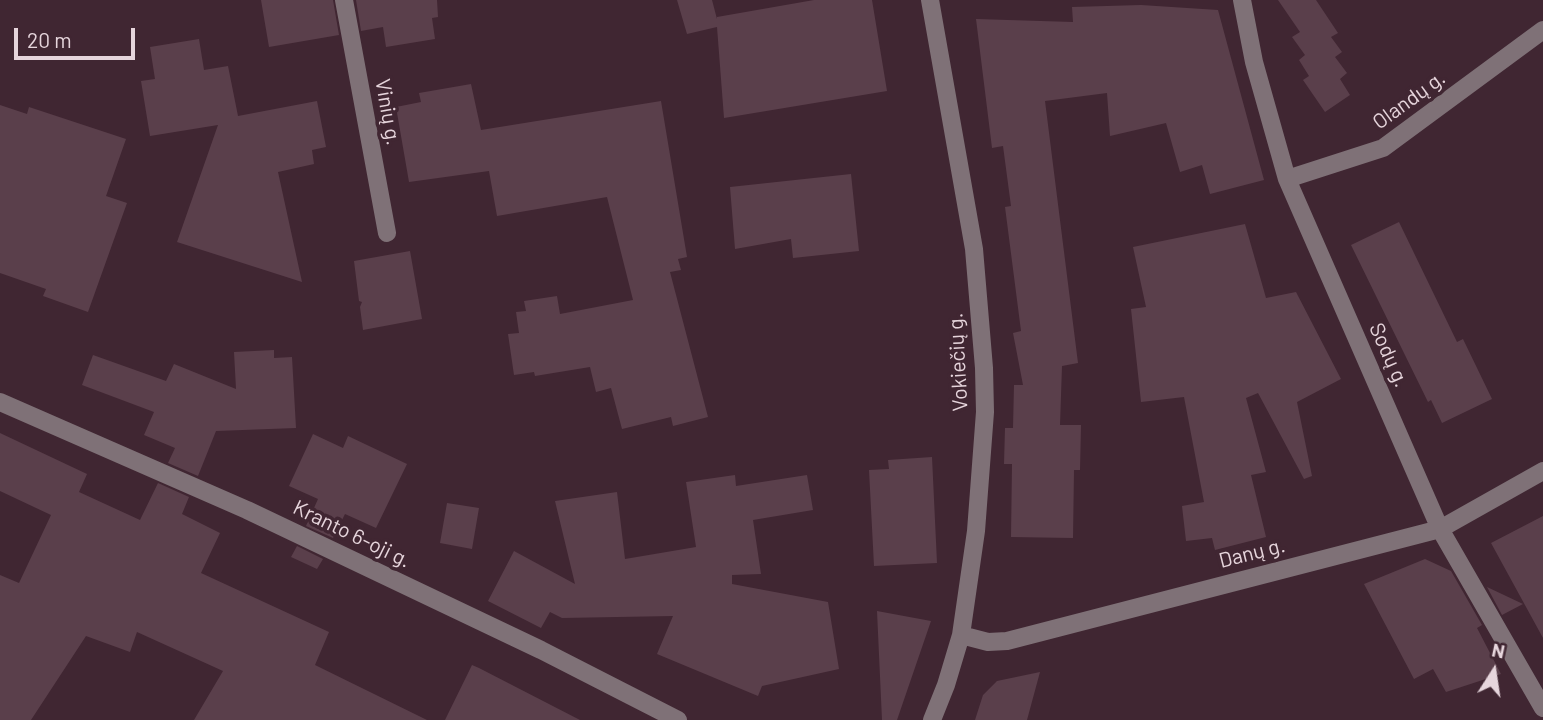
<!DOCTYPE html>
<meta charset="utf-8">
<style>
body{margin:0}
#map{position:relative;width:1543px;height:720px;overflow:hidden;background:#402632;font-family:Barlow,sans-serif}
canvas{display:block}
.north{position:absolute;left:1459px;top:636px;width:70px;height:70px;-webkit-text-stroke:5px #402632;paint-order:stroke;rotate:12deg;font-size:19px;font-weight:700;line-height:28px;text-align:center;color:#e6d5dc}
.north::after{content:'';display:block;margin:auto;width:24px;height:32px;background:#e6d5dc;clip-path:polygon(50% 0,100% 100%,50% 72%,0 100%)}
.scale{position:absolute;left:14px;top:28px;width:121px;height:32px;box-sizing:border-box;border:4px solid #e6d5dc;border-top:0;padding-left:9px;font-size:21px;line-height:24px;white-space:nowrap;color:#e6d5dc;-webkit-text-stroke:5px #402632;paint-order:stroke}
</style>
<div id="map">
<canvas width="1543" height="720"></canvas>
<div class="north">N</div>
<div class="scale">20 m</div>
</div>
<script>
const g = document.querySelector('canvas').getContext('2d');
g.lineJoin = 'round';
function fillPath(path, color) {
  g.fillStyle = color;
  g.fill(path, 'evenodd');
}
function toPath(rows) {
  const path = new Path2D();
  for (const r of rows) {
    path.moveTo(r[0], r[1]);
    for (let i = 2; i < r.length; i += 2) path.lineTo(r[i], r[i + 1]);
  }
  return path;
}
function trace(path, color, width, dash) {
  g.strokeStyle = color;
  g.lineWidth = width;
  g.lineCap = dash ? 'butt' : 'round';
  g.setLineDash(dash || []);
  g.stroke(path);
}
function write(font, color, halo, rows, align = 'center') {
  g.font = font + ' Barlow,sans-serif';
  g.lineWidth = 7;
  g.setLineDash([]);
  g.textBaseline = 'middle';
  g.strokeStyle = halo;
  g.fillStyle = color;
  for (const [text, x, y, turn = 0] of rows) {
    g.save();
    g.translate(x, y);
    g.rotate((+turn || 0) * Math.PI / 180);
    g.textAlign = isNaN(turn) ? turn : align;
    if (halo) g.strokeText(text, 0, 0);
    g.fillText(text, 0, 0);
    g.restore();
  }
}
fillPath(toPath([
 [261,0,333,0,339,35,269,47],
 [356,0,437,0,438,17,432,18,435,39,386,47,383,27,361,31],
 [677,0,712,0,717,19,717,17,814,0,872,0,887,91,724,118,717,27,687,34],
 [1278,0,1316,0,1338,33,1331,37,1342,52,1335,57,1347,73,1340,79,1350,95,1325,112,1303,80,1309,76,1299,60,1305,55,1292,37,1300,32],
 [1141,5,1218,10,1264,180,1210,194,1202,165,1180,172,1166,123,1110,136,1107,93,1045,101,1078,363,1062,366,1060,425,1081,425,1080,470,1074,470,1073,538,1011,537,1012,464,1004,464,1005,428,1013,428,1014,385,1023,385,1013,333,1021,331,1005,207,1011,206,1003,146,992,148,976,19,1073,22,1072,7],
 [199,39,204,70,228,66,238,116,317,101,326,147,312,150,314,164,278,172,302,282,177,242,218,125,150,136,141,81,155,79,150,47],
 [471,84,481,130,661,101,687,257,678,259,681,270,670,272,708,417,673,426,671,417,622,429,611,388,596,392,590,367,535,376,534,372,514,375,508,334,519,333,516,312,526,311,524,301,557,296,560,314,633,300,607,197,497,216,489,171,409,182,396,107,421,102,419,93],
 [0,105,27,114,29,107,126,139,106,196,127,203,88,312,43,296,46,289,0,273],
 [851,174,859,251,793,258,791,239,735,249,730,187],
 [1399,222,1457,342,1463,339,1492,399,1442,423,1431,400,1428,402,1351,245],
 [1245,224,1266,298,1296,292,1341,379,1297,402,1312,476,1304,479,1258,393,1246,398,1266,472,1251,475,1266,537,1215,550,1212,538,1186,541,1182,506,1204,502,1184,397,1141,402,1131,309,1146,307,1133,247],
 [410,251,422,319,363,330,360,307,362,302,359,301,354,261],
 [274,350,274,358,292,357,296,428,216,431,198,476,168,463,175,448,144,435,154,412,82,385,93,355,166,381,174,364,236,389,234,352],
 [0,433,87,474,79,492,140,520,158,483,189,497,182,514,220,533,201,573,329,632,315,665,427,720,194,720,223,671,137,632,130,652,86,636,31,720,0,720,0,575,19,583,51,515,0,491],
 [313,434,343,448,348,436,407,464,376,528,345,514,333,538,306,526,318,499,289,486],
 [932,457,937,563,874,566,869,470,889,469,888,460],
 [735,475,736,486,807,475,813,510,753,520,761,574,732,575,732,584,828,602,839,669,762,686,758,696,657,654,673,616,562,618,550,612,541,628,488,601,514,551,575,584,555,501,617,492,625,559,696,547,686,482],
 [447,503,479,508,472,549,440,543],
 [1543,516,1543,638,1491,543],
 [297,546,323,559,317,569,291,557],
 [1425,559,1451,571,1482,625,1477,628,1501,674,1446,692,1433,669,1414,679,1364,584],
 [1487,587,1523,604,1502,615],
 [877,611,931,621,897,720,882,720],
 [472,665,479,668,580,720,445,720],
 [1040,672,1027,720,975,720,983,695,997,681]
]), '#5a3f4b');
trace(toPath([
 [344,0,387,233],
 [930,0,974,249,984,368,985,412,976,531,961,635,946,685,932,720],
 [1242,0,1254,62,1287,179,1440,529,1543,708],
 [1287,179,1383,148,1543,30],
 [0,402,247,510,541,650,678,720],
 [961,635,988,642,1007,641,1440,529,1543,471]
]), '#7f7177', 18);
write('21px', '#e6d5dc', '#402632', [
 ["Olandų g.",1409,100,-36],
 ["Vinių g.",388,112,80],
 ["Sodų g.",1389,355,66],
 ["Vokiečių g.",958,362,-93],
 ["Kranto 6-oji g.",352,534,26],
 ["Danų g.",1252,553,-14]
]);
</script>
